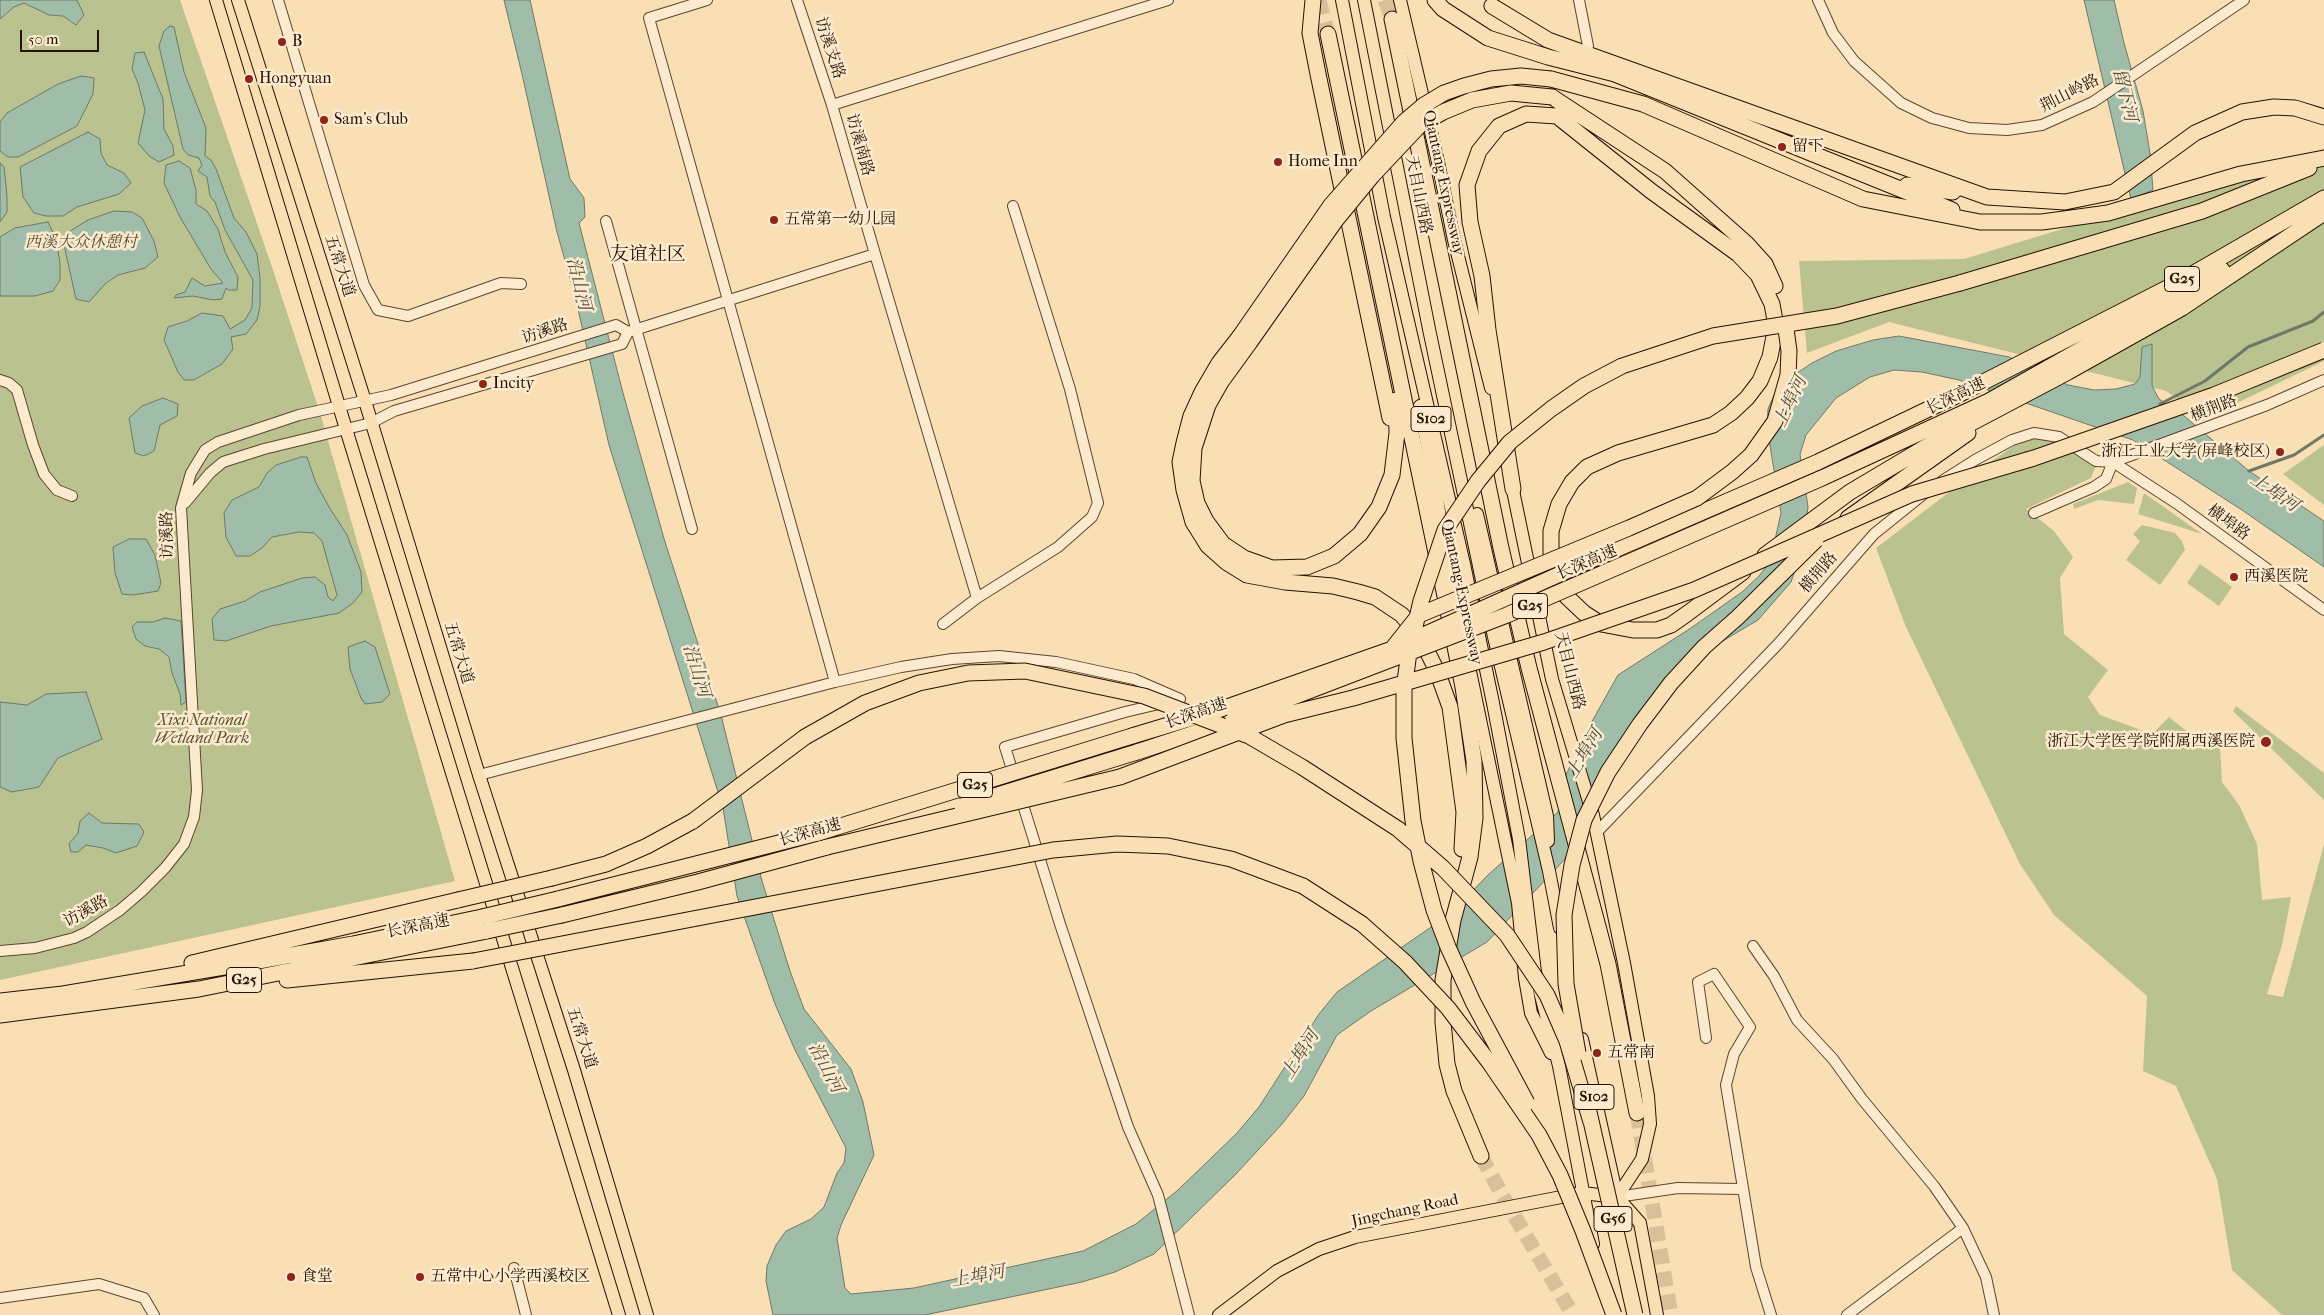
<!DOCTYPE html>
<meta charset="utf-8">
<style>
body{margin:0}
#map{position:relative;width:2324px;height:1315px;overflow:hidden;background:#fadfb4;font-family:"IM FELL French Canon",serif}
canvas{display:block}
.scale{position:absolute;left:20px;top:30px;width:79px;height:22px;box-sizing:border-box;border:2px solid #241203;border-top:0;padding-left:6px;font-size:15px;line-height:18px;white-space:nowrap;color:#241203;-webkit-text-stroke:4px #fceace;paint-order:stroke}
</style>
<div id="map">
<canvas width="2324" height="1315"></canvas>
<div class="scale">50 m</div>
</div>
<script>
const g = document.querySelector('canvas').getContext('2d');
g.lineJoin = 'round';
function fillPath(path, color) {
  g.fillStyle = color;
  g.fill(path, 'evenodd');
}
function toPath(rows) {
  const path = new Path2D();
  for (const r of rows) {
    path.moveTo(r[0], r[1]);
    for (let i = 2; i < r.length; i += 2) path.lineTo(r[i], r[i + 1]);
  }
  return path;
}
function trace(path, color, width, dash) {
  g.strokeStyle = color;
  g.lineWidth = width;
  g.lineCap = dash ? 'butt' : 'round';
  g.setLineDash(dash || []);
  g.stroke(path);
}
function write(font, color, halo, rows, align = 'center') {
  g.font = font + ' "IM FELL French Canon","Noto Serif SC",serif';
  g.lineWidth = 5;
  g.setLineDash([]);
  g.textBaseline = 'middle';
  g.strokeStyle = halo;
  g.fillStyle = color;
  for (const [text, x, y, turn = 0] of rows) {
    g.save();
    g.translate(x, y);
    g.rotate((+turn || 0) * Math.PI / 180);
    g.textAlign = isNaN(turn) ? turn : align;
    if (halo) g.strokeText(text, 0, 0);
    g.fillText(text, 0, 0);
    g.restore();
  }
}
fillPath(toPath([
 [0,0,180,0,272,267,320,413,455,881,0,980],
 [2324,149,2324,361,2206,418,2166,391,1889,322,1807,353,1799,261,1964,259],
 [2044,437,2061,442,2092,460,2096,466,2091,478,2026,509,2054,531,2073,557,2060,578,2064,634,2108,670,2088,697,2100,715,2152,734,2169,717,2195,738,2220,746,2222,782,2239,805,2257,844,2262,900,2291,897,2282,945,2267,994,2283,997,2324,844,2324,1315,2282,1315,2232,1270,2217,1179,2176,1086,2143,1071,2147,996,2054,915,2020,864,1906,627,1876,548,1973,474,2018,443,2031,439],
 [2324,445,2324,505,2283,474],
 [2128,482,2137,488,2134,504,2098,500,2074,509,2073,504],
 [2144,493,2202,534,2138,514],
 [2142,525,2175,533,2182,541,2185,550,2160,585,2126,560,2140,541,2133,534],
 [2200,564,2232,587,2219,606,2187,583],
 [2236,706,2324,773,2324,800,2233,711]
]), '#bac290');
const water = toPath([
 [0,0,77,0,84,15,76,25,63,16,49,15,24,3,14,7,0,19,0,0],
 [504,0,530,0,570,179,584,198,585,217,579,223,623,393,665,542,721,715,762,881,790,971,804,1009,851,1069,863,1102,874,1155,841,1225,837,1238,845,1288,851,1294,914,1288,1083,1251,1136,1224,1178,1190,1236,1134,1259,1107,1319,1014,1337,992,1450,914,1488,875,1558,812,1564,779,1590,725,1618,675,1691,628,1742,592,1759,576,1770,562,1781,513,1767,427,1768,409,1775,393,1785,381,1812,363,1836,351,1873,340,1899,336,2009,357,2068,385,2094,390,2116,389,2135,384,2140,377,2142,347,2152,344,2152,386,2159,399,2183,415,2249,471,2324,521,2324,567,2242,510,2133,440,1959,380,1922,372,1894,370,1870,377,1836,398,1806,435,1800,454,1808,507,1802,550,1791,582,1758,620,1716,645,1672,691,1595,801,1565,859,1487,942,1371,1011,1337,1035,1304,1096,1282,1124,1236,1174,1154,1254,1115,1272,1082,1282,925,1315,773,1315,766,1281,767,1266,776,1245,786,1231,811,1219,824,1207,837,1173,844,1163,846,1148,795,1050,775,1004,737,896,723,808,609,445,575,296,557,232,522,74,504,0],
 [2084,0,2114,0,2124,43,2143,111,2150,153,2153,190,2131,199,2084,0],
 [170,26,174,27,184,72,206,128,205,156,211,160,216,169,234,218,246,232,257,254,260,278,260,306,257,320,246,334,231,337,233,349,222,364,194,380,184,380,178,372,164,340,168,327,187,321,202,313,223,316,230,329,245,320,252,308,253,280,225,230,215,202,210,196,207,177,198,171,202,165,199,158,188,155,183,149,159,46,164,31,170,26],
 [144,52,163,99,164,129,173,146,174,155,159,162,149,156,138,143,145,110,138,83,132,69,135,53,144,52],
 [81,76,94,78,93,94,77,126,18,157,8,157,0,151,0,122,7,113,58,84,81,76],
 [88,132,100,139,101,153,107,165,124,173,131,183,119,194,77,207,63,216,46,216,34,213,23,197,20,167,88,132],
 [179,161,190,168,196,190,196,204,207,211,218,229,225,252,238,277,237,290,228,290,226,288,222,299,213,300,193,296,174,298,176,295,185,292,192,278,205,286,223,283,211,269,180,217,164,183,166,165,179,161],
 [0,163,4,167,7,196,7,212,0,222,0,163],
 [114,211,132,212,142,218,154,241,158,257,145,268,118,275,105,284,89,302,76,299,64,245,70,231,88,220,114,211],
 [48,222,56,239,60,263,60,280,53,291,35,296,0,296,0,237,15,228,48,222],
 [163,398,178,404,177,416,160,425,154,451,144,456,135,453,129,418,142,406,163,398],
 [301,457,307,457,316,483,329,507,347,535,361,572,362,592,353,603,339,613,271,626,226,641,214,640,212,619,220,609,245,601,260,592,302,578,315,577,325,585,328,597,333,601,337,595,322,541,314,533,299,532,272,537,262,548,250,556,236,556,226,537,224,513,232,500,259,487,267,473,276,465,301,457],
 [129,539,146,539,155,555,161,583,158,591,133,595,122,594,115,573,113,547,129,539],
 [165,618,181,621,186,702,181,705,180,694,172,673,169,657,159,649,145,646,136,639,132,627,137,622,153,622,165,618],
 [365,641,375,647,390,694,382,702,365,704,361,698,350,669,348,647,365,641],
 [86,692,102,739,58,758,39,787,12,792,0,787,0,702,27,705,46,694,86,692],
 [89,813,102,823,139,824,144,832,137,846,116,853,103,848,86,845,78,852,71,852,69,844,78,833,80,821,89,813]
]);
fillPath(water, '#9fbda9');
trace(water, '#6e7967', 1);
trace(toPath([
 [2160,404,2205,381,2248,347,2313,321,2324,312],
 [2249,471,2294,455,2324,435]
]), '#6e7967', 3);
trace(toPath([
 [1319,0,1328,34],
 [1385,0,1392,19],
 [1637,1113,1671,1315],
 [1481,1156,1505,1200,1573,1315]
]), '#dac099', 15, [15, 8]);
const minor = toPath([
 [278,0,364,285,378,310,408,316,501,283,521,284],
 [707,0,649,18,835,682],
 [797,0,832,105],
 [1579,0,1588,46],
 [1818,0,1833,33,1854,61,1901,103,1932,118,1969,128,2007,130,2042,125,2093,102,2244,0],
 [606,221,692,529],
 [875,254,977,598],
 [628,332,875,254,832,105,1168,0],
 [0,380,9,383,17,390,33,445,44,474,57,490,72,496],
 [2113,462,2176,503,2324,610],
 [1942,481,1975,460,2012,440,2034,433,2059,437,2096,461,2113,462,2267,405,2324,380],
 [185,503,210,473,223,462,264,449,371,423,394,411,622,344,628,332],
 [2034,513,2094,487,2106,479,2113,462],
 [943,624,977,598,1058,547,1092,517,1098,503,1070,389,1013,206],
 [1180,699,1125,712,1005,747,1060,924,1128,1127,1158,1195,1189,1315],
 [479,775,835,682,901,667,952,659,999,656,1056,662,1134,679,1180,699],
 [1597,832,1779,643,1874,534,1926,492],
 [1753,946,1774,976,1797,1020,1833,1059,1862,1099,1934,1186,1963,1228],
 [0,951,35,948,74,938,87,932,120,910,141,892,165,868,184,844,194,817,197,790,181,508,191,473,205,450,218,442,299,415,391,395,616,325,628,332],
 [1706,1038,1698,982,1714,974,1750,1027,1734,1054,1726,1085,1756,1267,1771,1315],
 [1617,1197,1678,1188,1742,1189],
 [514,1268,526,1315],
 [0,1298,99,1284,144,1298,154,1315],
 [1847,1315,1963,1228,1986,1277,1994,1315]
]);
const major = toPath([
 [216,0,346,429,619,1315],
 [238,0,365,401,479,775,574,1070,647,1315],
 [1342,0,1384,217,1464,564,1493,703,1519,839,1535,972,1559,1066,1593,1244],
 [1364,0,1429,329,1494,637,1549,871,1560,928],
 [1400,0,1438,162,1454,240,1491,388],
 [1420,406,1454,594,1518,903,1525,978,1531,1013,1551,1053],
 [1477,514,1547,816,1548,841],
 [1582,1039,1617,1197,1640,1223,1657,1315],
 [1219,1315,1277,1271,1319,1249,1355,1237,1582,1193,1617,1197,1642,1159,1650,1124,1648,1096,1624,963,1593,815,1552,679,1511,481]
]);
const highway = toPath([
 [1313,0,1310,33,1318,74,1390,418],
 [1435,0,1443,9,1488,38,1548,57,1615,74,1952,210],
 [1492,6,1548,40,1987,197,2065,202,2114,192,2195,133,2242,112,2274,107,2295,108,2324,117],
 [1392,19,1501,548,1529,668,1608,964,1637,1113],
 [1328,34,1445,596,1463,687,1474,761,1475,818,1470,857,1453,920,1443,980,1443,1022,1447,1064,1454,1091,1481,1156],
 [1551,79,1643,104,1863,199,1980,222,2042,222,2108,213,2241,174,2324,158],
 [1552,97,1665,171,1746,243,1765,264,1775,286],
 [1907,185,1953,192],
 [1960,283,2202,211,2309,168],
 [1240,336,1219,363,1202,392,1191,416,1184,443,1180,462,1184,490,1193,522,1208,546,1226,562,1247,575,1285,582,1333,586,1358,592,1375,597,1402,615,1421,639,1437,671,1450,707,1464,812,1462,849],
 [1250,342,1221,382,1208,405,1194,448,1192,481,1197,503,1206,521,1223,544,1244,558,1272,568,1307,567,1334,556,1360,534,1379,507,1392,475,1397,433,1396,400],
 [1822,478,1989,401,2222,270],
 [1513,489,1488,330,1482,276,1470,222,1467,185,1479,151,1499,126,1526,114,1557,116,1651,191,1738,254,1758,275,1772,304,1776,326,1770,357,1760,381,1747,398,1731,413,1713,425,1618,453,1587,467,1572,482,1559,504,1551,531,1551,553,1556,574,1565,595,1584,613,1601,624,1633,630,1657,630,1671,625,1688,613,1743,572],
 [1848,518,1968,433],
 [1765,555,1850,492,1924,448,2068,372,2182,308,2324,213],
 [1596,558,1818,462,1966,391,2175,284,2324,198],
 [1132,736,1205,714],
 [1137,752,1226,723],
 [552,878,606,864,647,846,693,821],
 [558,899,818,833],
 [562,915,698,882,827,847],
 [192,963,458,900],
 [287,980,473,961],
 [0,1001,63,994,236,965,353,944,482,917],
 [0,1015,199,989,487,931]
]);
trace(minor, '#5a452f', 12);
trace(major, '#241203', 14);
trace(highway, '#241203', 17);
trace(minor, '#fceace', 10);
trace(major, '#fadfb4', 12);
trace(highway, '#fadfb4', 15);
const highwayBridge = toPath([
 [1240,336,1331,205,1404,122,1424,105,1444,93,1464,86,1491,79,1521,76,1551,79],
 [1250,342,1336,220,1372,176,1420,125,1443,112,1472,100,1511,93,1552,97],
 [1392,649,1419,615,1629,528,1697,498,1732,472,1751,455,1775,421,1788,375,1789,351,1786,329],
 [1207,714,1392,649,1596,558],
 [1233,720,1507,615,1822,478],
 [962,806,1137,752],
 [693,821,805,737,865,703,919,683,968,673,1025,671,1144,696,1249,736,1302,767,1398,829,1443,868,1507,935,1547,995,1567,1041,1591,1122],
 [818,833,1132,736],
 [827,847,1120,777,1284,715,1353,698,1544,642,1694,590,1912,494,2034,458,2214,395,2324,350],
 [458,900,552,878],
 [482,917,558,899],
 [487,931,562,915],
 [473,961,1053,850,1117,844,1168,846,1231,859,1303,886,1362,924,1405,962,1448,1008,1489,1062,1539,1135,1560,1175,1583,1231,1614,1315],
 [1578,1053,1566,984,1564,915,1572,865,1584,820,1608,772,1640,724,1671,683,1704,647,1738,617,1816,540],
 [1527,1103,1473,1002,1448,947,1434,910,1421,861,1413,821,1404,738,1404,689,1409,652,1421,601,1445,530,1478,481,1510,442,1551,409,1584,386,1622,366,1713,336,1837,316,1960,283],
 [1589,1112,1635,1315]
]);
trace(highwayBridge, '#241203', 17, []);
trace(highwayBridge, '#fadfb4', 15);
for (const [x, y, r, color] of [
 [282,42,5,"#8f2418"],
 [249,79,5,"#8f2418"],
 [324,120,5,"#8f2418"],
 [1782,147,5,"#8f2418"],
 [1278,162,5,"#8f2418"],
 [774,220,5,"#8f2418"],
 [483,384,5,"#8f2418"],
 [2280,452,5,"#8f2418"],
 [2234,577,5,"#8f2418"],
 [2266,742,6,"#8f2418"],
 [1597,1053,5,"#8f2418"],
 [291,1277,5,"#8f2418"],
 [420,1277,5,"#8f2418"]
]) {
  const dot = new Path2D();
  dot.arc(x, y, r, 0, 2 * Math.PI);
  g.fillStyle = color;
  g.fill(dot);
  trace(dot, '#fceace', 2);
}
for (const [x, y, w] of [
 [2182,279,35],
 [1431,419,40],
 [1530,606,35],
 [975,785,35],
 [244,980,35],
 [1594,1097,40],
 [1613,1219,38]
]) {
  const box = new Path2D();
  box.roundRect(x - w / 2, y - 12.5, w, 25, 4);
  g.fillStyle = '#fceace';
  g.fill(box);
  trace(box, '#241203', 1);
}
write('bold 15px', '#241203', null, [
 ["G25",2182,279],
 ["S102",1431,419],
 ["G25",1530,606],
 ["G25",975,785],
 ["G25",244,980],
 ["S102",1594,1097],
 ["G56",1613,1219]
]);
write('16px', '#241203', '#fceace', [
 ["B",292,42],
 ["Hongyuan",259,79],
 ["Sam's Club",334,120],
 ["留下",1792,147],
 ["Home Inn",1288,162],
 ["五常第一幼儿园",784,220],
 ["Incity",493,384],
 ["浙江工业大学(屏峰校区)",2270,452,"right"],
 ["西溪医院",2244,577],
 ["浙江大学医学院附属西溪医院",2255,742,"right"],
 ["五常南",1607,1053],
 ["食堂",301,1277],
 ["五常中心小学西溪校区",430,1277]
], 'left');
write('16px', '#241203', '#fceace', [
 ["访溪支路",829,48,72],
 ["荆山岭路",2070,94,-27],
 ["访溪南路",859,145,74],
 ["Qiantang Expressway",1443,183,78],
 ["天目山西路",1418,195,79],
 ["五常大道",339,266,72],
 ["访溪路",545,332,-18],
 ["长深高速",1956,397,-26],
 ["横荆路",2214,409,-21],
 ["横埠路",2228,523,36],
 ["访溪路",168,535,-91],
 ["长深高速",1587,563,-23],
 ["横荆路",1819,573,-49],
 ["Qiantang Expressway",1461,592,78],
 ["五常大道",458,653,73],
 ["天目山西路",1569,671,76],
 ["长深高速",1196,714,-19],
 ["长深高速",810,833,-16],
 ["访溪路",86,912,-29],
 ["长深高速",418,927,-11],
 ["五常大道",581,1038,72],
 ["Jingchang Road",1405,1211,-12]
]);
write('italic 16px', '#585034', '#fceace', [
 ["西溪大众休憩村",81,243],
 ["Xixi National",202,721],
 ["Wetland Park",202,739]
]);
write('italic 18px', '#4f4e3d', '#fceace', [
 ["留下河",2124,95,77],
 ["沿山河",578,284,76],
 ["上埠河",1791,402,-65],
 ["上埠河",2274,493,34],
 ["沿山河",696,671,73],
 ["上埠河",1585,754,-59],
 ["上埠河",1301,1055,-58],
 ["沿山河",825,1068,62],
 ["上埠河",978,1277,-10]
]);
write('19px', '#241203', '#fceace', [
 ["友谊社区",648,255]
]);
</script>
